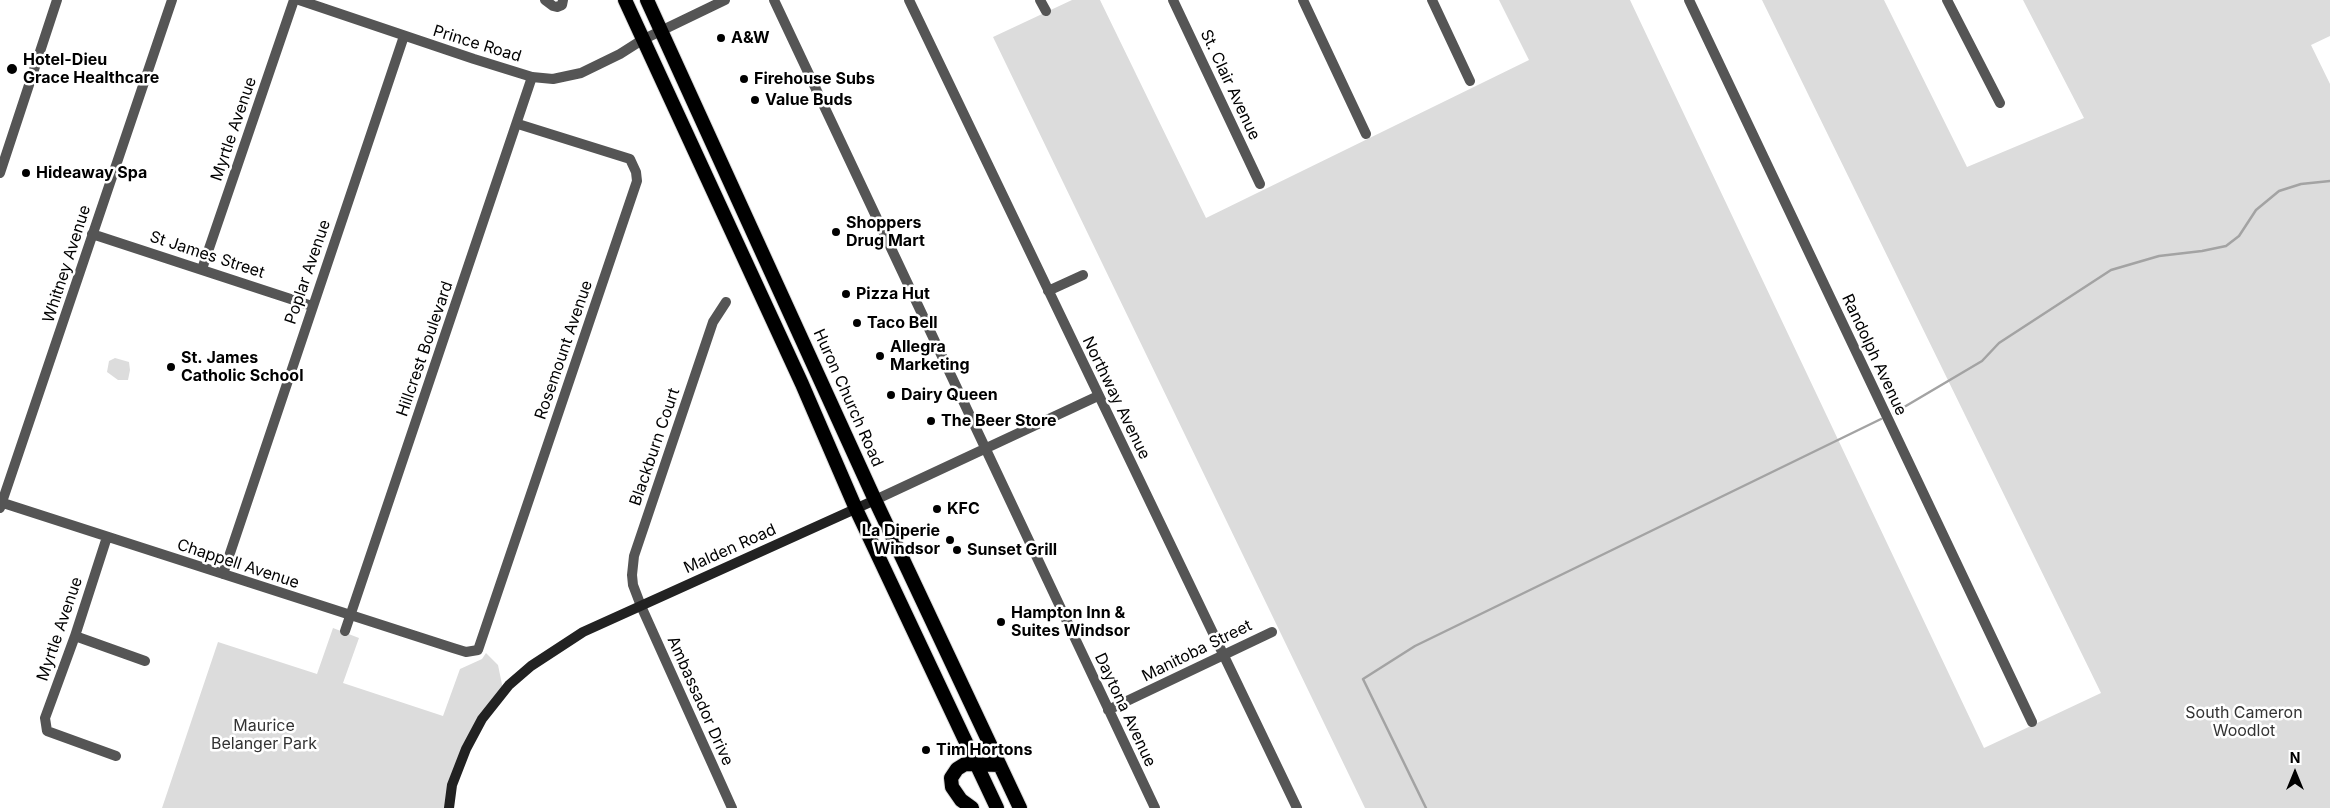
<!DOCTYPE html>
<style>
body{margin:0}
#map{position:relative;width:2330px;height:808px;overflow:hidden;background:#fff;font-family:Inter,sans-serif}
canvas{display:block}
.north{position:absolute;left:2270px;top:748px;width:50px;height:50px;-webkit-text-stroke:4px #fff;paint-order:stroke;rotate:0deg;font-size:14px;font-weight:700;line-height:20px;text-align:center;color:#000}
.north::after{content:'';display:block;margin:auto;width:18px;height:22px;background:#000;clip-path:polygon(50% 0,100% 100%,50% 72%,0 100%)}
</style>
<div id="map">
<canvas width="2330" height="808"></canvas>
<div class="north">N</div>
</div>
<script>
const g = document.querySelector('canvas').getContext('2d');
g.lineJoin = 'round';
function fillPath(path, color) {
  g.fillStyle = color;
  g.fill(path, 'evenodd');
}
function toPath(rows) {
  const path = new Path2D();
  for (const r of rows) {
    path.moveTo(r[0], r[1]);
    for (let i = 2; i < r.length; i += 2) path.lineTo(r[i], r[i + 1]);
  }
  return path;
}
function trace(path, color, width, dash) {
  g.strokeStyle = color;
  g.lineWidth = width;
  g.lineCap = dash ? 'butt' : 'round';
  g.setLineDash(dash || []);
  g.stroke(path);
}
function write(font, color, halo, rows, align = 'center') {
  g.font = font + ' Inter,sans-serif';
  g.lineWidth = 5;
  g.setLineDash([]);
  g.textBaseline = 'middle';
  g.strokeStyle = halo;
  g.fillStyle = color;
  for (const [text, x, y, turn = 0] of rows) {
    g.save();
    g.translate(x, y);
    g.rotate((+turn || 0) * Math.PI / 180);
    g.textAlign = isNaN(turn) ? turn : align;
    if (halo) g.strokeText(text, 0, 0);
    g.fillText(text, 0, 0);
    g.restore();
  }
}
fillPath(toPath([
 [1072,0,1100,0,1206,218,1529,60,1499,0,1630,0,1984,748,2101,693,1762,0,1884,0,1967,167,2084,118,2023,0,2330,0,2330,36,2311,45,2330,84,2330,808,1365,808,993,37],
 [115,358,129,362,130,370,128,380,118,380,107,372,109,361],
 [333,628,359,638,343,683,443,716,460,669,482,659,486,653,498,665,504,694,477,727,446,808,162,808,218,642,317,674]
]), '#dcdcdc');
trace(toPath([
 [1894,413,1982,361,1999,343,2111,270,2159,256,2202,251,2226,246,2239,236,2256,210,2279,191,2301,184,2330,181],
 [1426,808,1363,679,1415,646,1881,419]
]), '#a3a3a3', 2.5);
const trunk = toPath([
 [625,0,802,384,856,509,997,808],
 [647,0,875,500,1020,808],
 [972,808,961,800,952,787,951,778,957,769,965,764,1000,765]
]);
trace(trunk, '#dbdbdb', 16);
trace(toPath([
 [545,0,553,6,557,7,562,5,563,0],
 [774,0,1155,808],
 [909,0,1297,808],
 [1040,0,1046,11],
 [1173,0,1260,184],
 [1303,0,1366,134],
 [1432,0,1470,81],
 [1689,0,2032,722],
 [1947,0,2000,103],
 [642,40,725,0],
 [0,173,57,0],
 [92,234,312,306],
 [202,269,294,0],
 [1048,291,1083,275],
 [726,302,713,322,634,556,632,575,633,585,641,606,732,808],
 [875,500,1098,396],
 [0,502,453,648,466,652,478,650,637,181,636,172,630,159,518,124],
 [0,508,172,0],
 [107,537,75,636,45,718,47,731,116,756],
 [223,574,404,36],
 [345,631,532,77],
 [75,636,145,661],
 [1108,710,1272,632]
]), '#555', 10);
trace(toPath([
 [299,0,474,59,532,77,553,79,581,73,620,54,642,40]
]), '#555', 10);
trace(toPath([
 [449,808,452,785,466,749,482,719,509,685,531,666,583,632,875,500]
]), '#222', 10);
trace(trunk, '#000', 14);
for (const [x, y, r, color] of [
 [721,38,5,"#000"],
 [12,69,6,"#000"],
 [744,79,5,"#000"],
 [755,100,5,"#000"],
 [26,173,5,"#000"],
 [836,232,5,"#000"],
 [846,294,5,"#000"],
 [857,323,5,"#000"],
 [880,356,5,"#000"],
 [171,367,5,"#000"],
 [891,395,5,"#000"],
 [931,421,5,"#000"],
 [937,509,5,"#000"],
 [950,540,5,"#000"],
 [957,550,5,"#000"],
 [1001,622,5,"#000"],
 [926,750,5,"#000"]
]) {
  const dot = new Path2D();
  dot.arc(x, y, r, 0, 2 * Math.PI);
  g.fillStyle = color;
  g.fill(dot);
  trace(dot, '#fff', 2);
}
write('bold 16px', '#000', '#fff', [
 ["A&W",731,38],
 ["Hotel-Dieu",23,60],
 ["Grace Healthcare",23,78],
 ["Firehouse Subs",754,79],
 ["Value Buds",765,100],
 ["Hideaway Spa",36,173],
 ["Shoppers",846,223],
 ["Drug Mart",846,241],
 ["Pizza Hut",856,294],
 ["Taco Bell",867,323],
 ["Allegra",890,347],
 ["Marketing",890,365],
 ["St. James",181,358],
 ["Catholic School",181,376],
 ["Dairy Queen",901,395],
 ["The Beer Store",941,421],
 ["KFC",947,509],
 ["La Diperie",940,531,"right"],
 ["Windsor",940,549,"right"],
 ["Sunset Grill",967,550],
 ["Hampton Inn &",1011,613],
 ["Suites Windsor",1011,631],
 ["Tim Hortons",936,750]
], 'left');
write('16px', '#000', '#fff', [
 ["Prince Road",477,44,17],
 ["St. Clair Avenue",1230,85,65],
 ["Myrtle Avenue",234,129,-71],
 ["St James Street",207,255,18],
 ["Whitney Avenue",67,264,-72],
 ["Poplar Avenue",308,272,-71],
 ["Hillcrest Boulevard",425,349,-71],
 ["Rosemount Avenue",564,350,-71],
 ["Randolph Avenue",1874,355,65],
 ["Huron Church Road",848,398,66],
 ["Northway Avenue",1116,398,64],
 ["Blackburn Court",655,447,-71],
 ["Malden Road",730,549,-24],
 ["Chappell Avenue",238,564,18],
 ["Myrtle Avenue",60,629,-71],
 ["Manitoba Street",1197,651,-26],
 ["Ambassador Drive",700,701,66],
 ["Daytona Avenue",1125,710,65]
]);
write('16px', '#333', '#fff', [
 ["South Cameron",2244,713],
 ["Woodlot",2244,731],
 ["Maurice",264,726],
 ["Belanger Park",264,744]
]);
</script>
